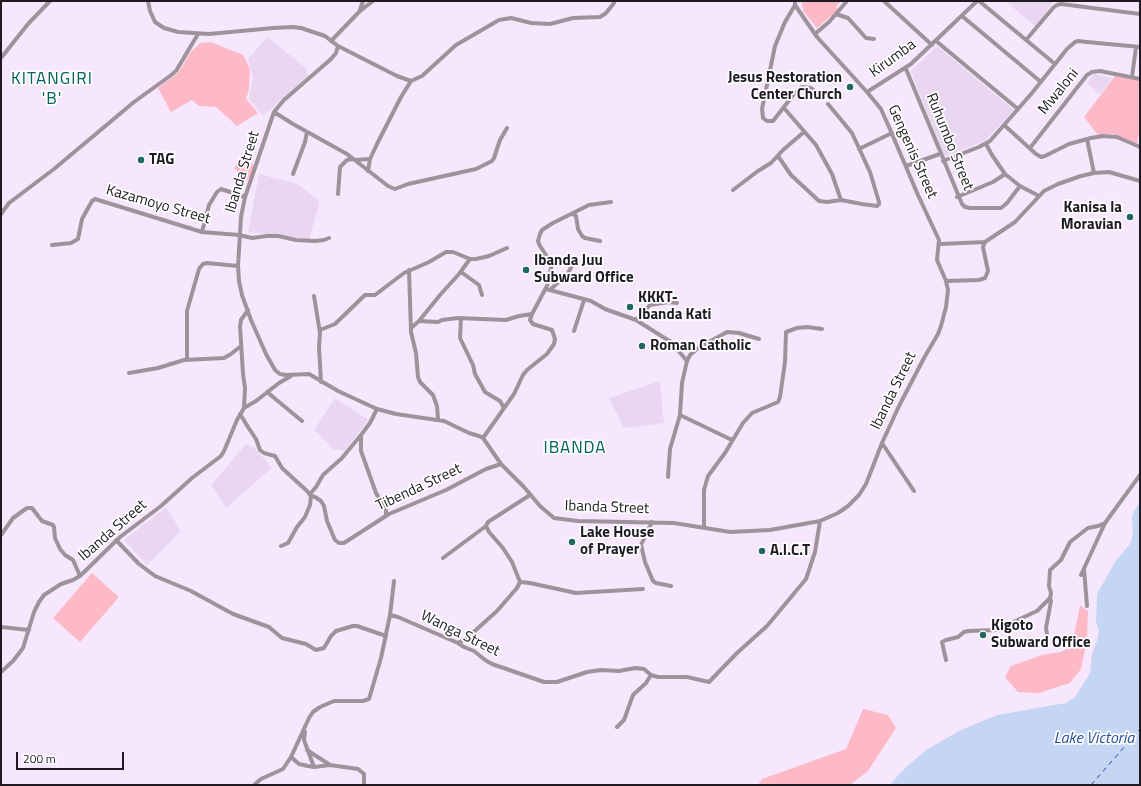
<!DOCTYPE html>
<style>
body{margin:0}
#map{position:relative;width:1141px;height:786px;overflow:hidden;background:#f6e7fe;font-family:"Titillium Web",sans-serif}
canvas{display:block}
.frame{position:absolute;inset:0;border:2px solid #1f1922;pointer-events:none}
.scale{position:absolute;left:16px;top:752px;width:108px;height:18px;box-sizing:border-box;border:2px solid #1f1922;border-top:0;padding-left:5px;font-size:12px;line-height:14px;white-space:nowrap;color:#1f1922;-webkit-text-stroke:3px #fff;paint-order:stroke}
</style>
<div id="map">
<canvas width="1141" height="786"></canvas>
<div class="frame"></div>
<div class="scale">200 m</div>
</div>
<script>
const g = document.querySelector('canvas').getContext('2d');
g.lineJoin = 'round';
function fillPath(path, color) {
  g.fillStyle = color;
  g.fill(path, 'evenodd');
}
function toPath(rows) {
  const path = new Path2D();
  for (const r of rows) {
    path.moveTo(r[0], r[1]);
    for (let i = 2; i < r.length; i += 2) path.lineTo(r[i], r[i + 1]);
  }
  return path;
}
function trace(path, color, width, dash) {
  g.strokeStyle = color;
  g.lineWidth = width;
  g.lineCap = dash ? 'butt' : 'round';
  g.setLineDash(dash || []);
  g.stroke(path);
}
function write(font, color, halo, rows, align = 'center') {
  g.font = font + ' "Titillium Web",sans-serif';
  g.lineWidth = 3.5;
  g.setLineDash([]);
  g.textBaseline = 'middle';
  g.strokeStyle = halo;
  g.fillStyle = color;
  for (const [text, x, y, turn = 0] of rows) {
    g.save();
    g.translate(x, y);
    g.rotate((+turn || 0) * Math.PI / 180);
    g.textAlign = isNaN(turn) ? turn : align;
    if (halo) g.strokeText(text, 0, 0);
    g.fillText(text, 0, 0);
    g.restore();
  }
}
fillPath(toPath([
 [1005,1,1054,1,1036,27],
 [267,37,306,68,308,76,263,116,249,99,253,77,248,59],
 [937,46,1014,110,985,141,944,157,911,71],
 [1094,74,1112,78,1101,94,1096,92,1087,83],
 [259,174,298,184,320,202,309,239,248,232],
 [660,381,664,423,624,428,609,398],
 [335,398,368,420,345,450,333,449,314,430],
 [246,444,255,448,272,468,226,508,211,485],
 [166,507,181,531,147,565,124,540]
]), '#e9d7f2');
fillPath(toPath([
 [804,1,841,1,836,7,838,10,817,28,803,11,802,2],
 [211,42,243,55,250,69,249,89,246,99,258,113,237,126,216,107,199,106,192,100,171,112,158,88,178,73,190,53,200,43],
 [1115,76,1140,80,1140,126,1137,144,1127,139,1113,134,1098,135,1084,117],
 [242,157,254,165,251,176,244,184,242,184,238,179,239,173,234,168],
 [92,573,119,597,80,642,53,618],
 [1080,605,1088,611,1087,639,1081,669,1070,683,1039,693,1018,692,1005,677,1011,666,1042,655,1061,652,1072,646],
 [863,709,888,715,896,728,868,771,850,785,758,785,762,779,846,749]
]), '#fdb9c6');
fillPath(toPath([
 [1140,502,1140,785,890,785,900,773,926,750,959,731,997,715,1066,703,1075,697,1090,673,1092,654,1098,638,1099,631,1096,622,1097,594,1115,562,1130,544,1133,533,1132,517,1134,511]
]), '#c5d6f5');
trace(toPath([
 [1091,785,1140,729]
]), '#244da3', 1, [5, 4]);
trace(toPath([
 [148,1,150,11,155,22,164,28,178,32,209,34,273,28,293,27,301,28,325,36,338,46,336,53,331,59,284,100,274,112,245,197,241,217,238,266,239,281,242,295,251,320,266,354,275,370,280,374,286,375,309,374,338,391,377,409,396,414,444,421,469,433,479,436,483,438,501,464,524,487,540,506,554,518,578,521,674,523,730,532,770,530,820,521,838,513,848,506,859,495,866,484,882,443,899,406,924,358,938,334,941,326,946,307,948,290,946,281,937,260,939,240,918,195,889,127,881,109,867,92,817,37,795,5,795,1],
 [884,1,932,45],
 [979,1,1055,64],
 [795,5,785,22,775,46,762,109,763,118,767,121,773,121,794,94,802,87,811,88,820,95],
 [360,10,363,1],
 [836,14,848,18,866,38,874,39],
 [962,16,1041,82],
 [815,34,829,22,847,1],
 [1026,40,1053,8,1057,5,1061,4,1140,14],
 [331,41,360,11,373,1],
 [936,41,1018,109],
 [338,46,397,76,411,81,422,76,456,45,499,20,511,18,531,23,550,24,573,18,600,17,606,13,614,3],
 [1,58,28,24,50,1],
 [906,69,962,204,965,207,970,208,1001,208,1007,203,1020,186],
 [1132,77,1136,47],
 [867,92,911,64,977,1],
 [784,108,816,145,832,174,841,200],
 [274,112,293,124,347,154,388,186,395,189,408,184,476,169,492,161,494,158,500,140,507,128],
 [1004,125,1036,154,1041,157,1045,156,1069,144,1091,138,1103,136,1117,137,1140,147],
 [1087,139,1094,173],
 [986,144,992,155,1005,174,1020,186,1039,196],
 [1030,148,1087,75,1092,72,1100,71,1140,79],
 [859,149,892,133],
 [778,156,791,175,819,201,827,202,841,200,862,204,877,206,879,204,879,202,870,172,852,133,828,104],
 [355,160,370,159],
 [943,161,979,147,990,141,1032,93,1067,49,1075,42,1078,41,1087,42,1140,47],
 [906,166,940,154],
 [368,171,370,159,377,144,401,97,411,81],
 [293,174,305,142,307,132],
 [733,190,758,171,771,163,783,150,804,132],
 [338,194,340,167,347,160,353,159],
 [957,197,993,182,1005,174],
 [1,214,9,203,54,169,134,102,170,76,176,71,198,34],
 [573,214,576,216,578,229,582,236,585,238,600,241],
 [202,232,209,205,217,192,221,189,245,197],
 [940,244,985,242,1015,222,1044,191,1058,184,1081,176,1094,173,1109,172,1140,181],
 [52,245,71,243,78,239,82,219,92,201,95,199,202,232,239,235,252,238,267,236,278,236,296,240,315,241,324,240,329,238],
 [409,270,411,332,416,353,418,377,420,382,433,395,437,406,438,419],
 [461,272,479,285,482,295],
 [946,281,979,280,985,278,988,271,983,247,985,242],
 [546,289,591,301,605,309,636,320,671,342,687,361],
 [550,290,568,273,574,262,571,260,558,259,554,261,552,264],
 [314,296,320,333,319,347,321,382],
 [461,318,460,338,473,365,475,374,485,392,500,401,504,408],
 [636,320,650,305,668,302,677,303],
 [419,321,438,322,442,320,458,318,506,320,519,316,532,314],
 [411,328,419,321,440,295,459,274,470,259],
 [320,330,335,324,365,295,375,295,404,273,429,262,446,252,453,252,470,259,476,259,489,256,507,248],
 [574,331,584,300],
 [187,359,187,311,199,269,203,264,207,263,238,266],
 [129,373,158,368,184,360,224,358,231,354,241,346],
 [267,392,302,421],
 [244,408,256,401,279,383,291,376],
 [240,414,248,427,256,439,260,450,264,453,275,456,282,468,307,491,311,496,310,505,305,517,297,527,288,543,281,546],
 [680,415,732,440],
 [361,436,361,451,376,493,386,510,386,515],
 [483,438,514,394,523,375,527,370,547,354,554,344,555,339,552,330,533,324,530,320,532,314,547,286,552,264,540,246,538,241,540,234,542,230,553,223,589,205,611,202],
 [882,443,914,491],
 [668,477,670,449,680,415,682,383,687,361,690,355,698,348,727,332,739,333,759,339],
 [310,494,316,487,323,475,342,458,361,435,370,423,377,409],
 [310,495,315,497,321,501,324,506,327,521,335,540,339,543,344,543,389,514,446,490,486,469,501,464],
 [652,522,641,545,645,562,653,581,656,583,671,586],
 [704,527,704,490,708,476,725,453,743,423,752,413,778,402,780,397,785,362,786,332,797,328,807,327,822,329],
 [1,535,13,518,27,508,32,508,42,521,53,525,54,527,55,538,60,549,65,555,73,560,80,576],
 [116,540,139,564,155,576,191,591,233,614,269,627,282,638,306,644,316,650,324,648,331,636,336,631,353,626,357,626,386,636],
 [443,558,486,526,488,522,530,495],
 [1084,569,1087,606],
 [1081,575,1105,523,1140,475],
 [520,582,530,583,576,593,643,589],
 [390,615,398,617,458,643,464,647,474,651,485,660,492,664,544,682,557,682,587,672,601,670,619,671,635,668,644,669,651,675,658,677,687,677,709,682,737,653,767,626,806,579,815,552,820,521],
 [1,627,29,630],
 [1047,634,1046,628,1051,601,1050,598],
 [458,643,467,638,497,611,517,588,520,582,512,562,503,548,489,532,486,526],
 [946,660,942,642,946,640,958,637,964,632,968,631,996,630,1037,611,1050,598,1051,593,1049,586,1050,570,1061,560,1070,542,1088,528,1098,526,1105,523],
 [1,672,13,661,23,648,34,612,39,602,44,595,61,584,73,580,80,576,120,537,161,506,192,478,221,456,224,451,237,420,244,408,245,388,243,374,240,326,241,320,248,310],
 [617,727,624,720,633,695,646,683,651,675],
 [305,732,304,740,314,767],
 [307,750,330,765,358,769,364,774,364,785],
 [291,757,299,764,308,766,314,767,330,765],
 [254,785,261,779,283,769,291,757,309,718,313,712,320,707,334,701,363,701,369,699,381,658,390,615,394,581]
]), '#9f929a', 4);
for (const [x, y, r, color] of [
 [850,87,4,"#1e6860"],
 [141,160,4,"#1e6860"],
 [1130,217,4,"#1e6860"],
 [526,270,4,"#1e6860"],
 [630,307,4,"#1e6860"],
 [642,346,4,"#1e6860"],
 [572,542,4,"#1e6860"],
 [762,551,4,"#1e6860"],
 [983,635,4,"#1e6860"]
]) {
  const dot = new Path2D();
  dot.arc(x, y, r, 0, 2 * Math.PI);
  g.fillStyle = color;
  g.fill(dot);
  trace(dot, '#fff', 1.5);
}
write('15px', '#1f1922', '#fff', [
 ["Kirumba",893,59,-36],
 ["Mwaloni",1059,92,-51],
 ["Ruhumbo Street",949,142,68],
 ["Gengenis Street",912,152,66],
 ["Ibanda Street",243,172,-73],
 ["Kazamoyo Street",158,205,16],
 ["Ibanda Street",894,391,-64],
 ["Tibenda Street",419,488,-25],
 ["Ibanda Street",607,508,2],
 ["Ibanda Street",113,531,-41],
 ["Wanga Street",460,634,26]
]);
write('bold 15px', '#1f1922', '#fff', [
 ["Jesus Restoration",842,78,"right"],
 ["Center Church",842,95,"right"],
 ["TAG",149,160],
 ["Kanisa la",1122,208,"right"],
 ["Moravian",1122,225,"right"],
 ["Ibanda Juu",534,261],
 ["Subward Office",534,278],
 ["KKKT-",638,298],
 ["Ibanda Kati",638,315],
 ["Roman Catholic",650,346],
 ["Lake House",580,533],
 ["of Prayer",580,550],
 ["A.I.C.T",770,551],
 ["Kigoto",991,626],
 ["Subward Office",991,643]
], 'left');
write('italic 16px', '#244da3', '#fff', [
 ["Lake Victoria",1094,739]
]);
g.letterSpacing = '1px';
write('17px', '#00635b', '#fff', [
 ["KITANGIRI",52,80],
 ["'B'",52,100],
 ["IBANDA",575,449]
]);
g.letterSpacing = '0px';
</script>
